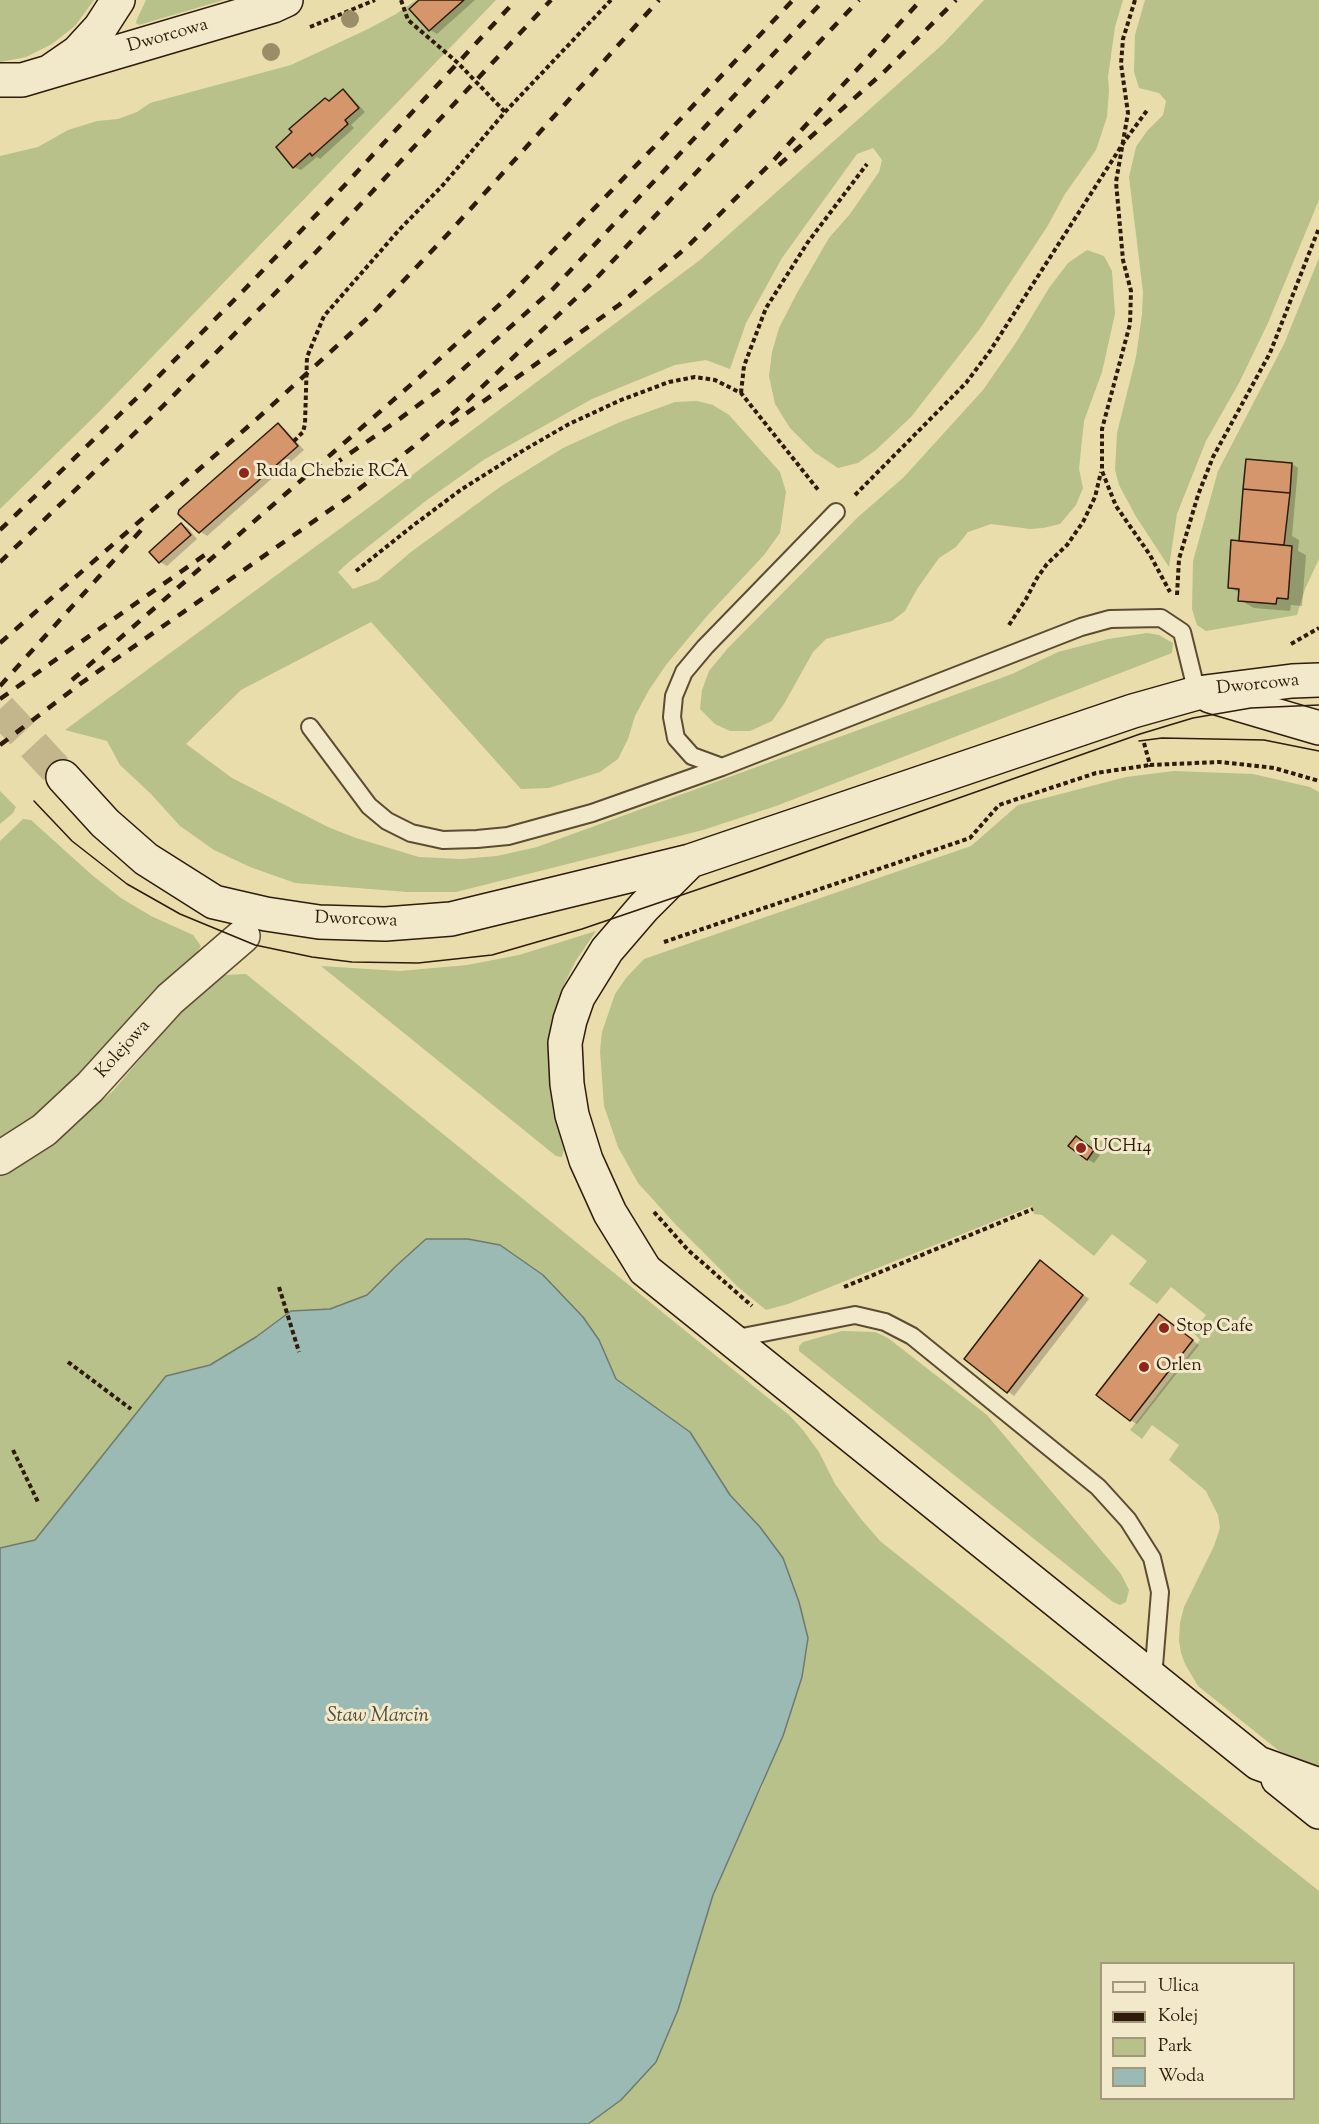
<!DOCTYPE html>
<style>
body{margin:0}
#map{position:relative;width:1319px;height:2124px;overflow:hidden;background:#eaddac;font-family:"Sorts Mill Goudy",serif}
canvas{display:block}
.legend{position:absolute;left:1100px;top:1962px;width:195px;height:138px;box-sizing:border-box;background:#f1e9c9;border:2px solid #a3977d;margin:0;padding:8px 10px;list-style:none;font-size:18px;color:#2e1b0a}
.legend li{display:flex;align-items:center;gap:12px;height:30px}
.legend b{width:30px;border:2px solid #a3977d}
</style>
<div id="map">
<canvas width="1319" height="2124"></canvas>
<ul class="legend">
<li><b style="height:8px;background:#f1e9c9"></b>Ulica</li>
<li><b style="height:8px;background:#2e1b0a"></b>Kolej</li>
<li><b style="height:16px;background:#b7c189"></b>Park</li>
<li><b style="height:16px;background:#9bbab3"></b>Woda</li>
</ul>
</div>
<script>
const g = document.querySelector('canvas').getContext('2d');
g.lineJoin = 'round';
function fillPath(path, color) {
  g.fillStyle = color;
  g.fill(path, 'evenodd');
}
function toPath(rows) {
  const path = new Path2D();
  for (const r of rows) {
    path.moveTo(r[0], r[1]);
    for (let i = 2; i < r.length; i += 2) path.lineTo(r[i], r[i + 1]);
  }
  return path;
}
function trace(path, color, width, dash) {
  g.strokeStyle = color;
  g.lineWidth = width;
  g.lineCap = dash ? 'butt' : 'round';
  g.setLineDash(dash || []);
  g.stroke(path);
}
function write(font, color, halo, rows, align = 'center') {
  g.font = font + ' "Sorts Mill Goudy",serif';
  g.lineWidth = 6;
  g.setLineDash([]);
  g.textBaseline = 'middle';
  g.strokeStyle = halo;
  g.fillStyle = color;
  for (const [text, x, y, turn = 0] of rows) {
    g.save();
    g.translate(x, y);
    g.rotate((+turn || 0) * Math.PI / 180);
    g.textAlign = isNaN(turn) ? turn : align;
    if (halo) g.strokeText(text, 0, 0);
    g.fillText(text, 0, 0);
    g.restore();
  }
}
fillPath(toPath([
 [0,0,94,0,75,26,52,44,26,57,0,62],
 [146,0,224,0,139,25,136,23,137,19],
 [416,0,496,0,99,412,0,509,0,156,38,147,68,130,97,121,118,119,137,112,150,103,291,65,368,29,396,14],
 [984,0,1123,0,1115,27,1108,77,1109,91,1107,117,1096,150,1065,194,1047,227,979,330,911,417,876,450,858,463,838,468,814,452,790,428,775,404,769,376,772,352,779,328,797,293,829,238,850,214,879,172,882,160,873,148,857,154,782,258,746,323,730,369,706,360,675,365,592,399,485,459,427,500,350,561,338,572,353,589,378,580,411,552,500,487,563,448,620,422,675,402,697,401,713,405,729,415,780,472,786,492,780,533,764,555,707,616,666,665,649,690,635,716,628,739,618,759,600,772,549,788,521,789,371,622,241,690,186,744,232,778,328,827,356,838,419,857,461,859,497,856,537,847,1012,674,1058,652,1108,639,1147,633,1159,635,1173,643,1172,653,776,806,703,830,456,892,407,892,295,883,250,867,214,850,180,826,151,794,120,765,107,741,65,730,360,514,700,260,943,44],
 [1145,0,1319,0,1319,200,1268,323,1239,383,1206,441,1177,514,1169,567,1135,515,1119,485,1115,470,1117,433,1136,357,1142,314,1143,292,1129,177,1136,147,1147,131,1163,115,1166,101,1159,93,1139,88,1134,72,1135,35],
 [1087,250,1104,256,1112,271,1115,314,1102,372,1084,421,1079,469,1083,488,1076,505,1060,524,1043,528,1030,529,991,524,968,532,956,547,939,558,917,589,905,611,892,621,826,639,813,652,784,704,772,721,750,731,730,731,715,724,700,709,702,690,709,671,728,648,858,517,904,477,983,390,1017,341,1049,288,1068,263],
 [1319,258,1319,559,1305,589,1297,615,1206,631,1197,625,1192,609,1193,561,1218,471,1284,344],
 [1174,771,1253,774,1310,787,1319,792,1319,1772,1278,1750,1198,1686,1185,1664,1181,1653,1179,1640,1180,1623,1184,1607,1214,1546,1220,1528,1218,1515,1206,1491,1169,1460,1179,1445,1152,1425,1142,1439,1130,1430,1200,1340,1193,1332,1206,1315,1171,1287,1157,1304,1129,1284,1147,1261,1112,1234,1094,1256,1042,1215,1034,1214,1032,1206,788,1304,766,1310,738,1287,677,1226,638,1183,618,1147,604,1106,600,1051,602,1032,615,994,626,978,644,959,971,846,1018,805,1126,777],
 [0,791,16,807,13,813,0,824],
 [23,819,31,820,92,875,121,898,151,916,193,935,201,946,193,959,76,1085,0,1145,0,841],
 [596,931,575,962,563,987,554,1012,549,1037,550,1091,564,1150,562,1157,556,1156,321,966,400,971,467,965,519,955],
 [246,974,789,1415,803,1430,819,1452,835,1484,861,1519,880,1541,1319,1891,1319,2124,588,2124,621,2100,656,2062,678,2010,713,1895,739,1833,762,1787,808,1637,799,1602,783,1558,760,1527,730,1495,690,1432,616,1379,599,1340,426,1239,396,1266,367,1295,330,1309,291,1311,256,1337,210,1365,166,1376,35,1540,0,1548,0,1174,47,1145,112,1092,175,1018,209,983,225,975],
 [1102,1964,1294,1964,1294,2098,1102,2098],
 [842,1331,875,1332,888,1338,987,1415,1121,1574,1129,1590,1126,1602,1120,1605,1113,1602,799,1351,799,1346,803,1342]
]), '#b7c189');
const water = toPath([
 [426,1239,468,1239,500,1245,543,1275,583,1317,599,1340,616,1379,690,1432,730,1495,760,1527,783,1558,799,1602,808,1638,802,1677,783,1736,713,1895,678,2010,656,2062,621,2100,588,2124,0,2124,0,1548,35,1540,166,1376,210,1365,256,1337,291,1311,330,1309,367,1295,396,1266,426,1239]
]);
fillPath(water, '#9bbab3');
trace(water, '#6f7a6f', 1.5);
fillPath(toPath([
 [421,0,475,0,437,34,430,30],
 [343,91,349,95,365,112,351,125,354,128,320,159,317,157,301,170,294,167,330,102],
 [278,425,285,429,304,450,207,536,180,518,178,516,180,511],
 [1292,464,1298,468,1292,536,1299,540,1298,551,1306,555,1302,606,1291,605,1290,611,1254,608,1240,600,1240,593,1229,587,1240,542],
 [181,524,188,528,197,539,167,566,160,562,151,552],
 [1077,1138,1100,1155,1094,1163,1087,1159],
 [1047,1266,1089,1299,1014,1396,966,1358],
 [1160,1315,1199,1345,1137,1424,1130,1420]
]), '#0003');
const building = toPath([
 [419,0,464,0,429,31,409,9,419,0],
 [343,89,359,108,345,120,348,124,312,156,310,153,293,168,276,147,292,132,289,129,325,98,329,101,343,89],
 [278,423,298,446,199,533,178,514,179,510,278,423],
 [1246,459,1292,463,1290,493,1243,489,1246,459],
 [1243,489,1290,493,1284,545,1239,541,1243,489],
 [181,523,191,535,159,563,149,552,181,523],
 [1231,540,1292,546,1288,599,1277,598,1276,604,1238,601,1239,589,1228,588,1231,540],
 [1076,1136,1094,1150,1087,1160,1068,1146,1076,1136],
 [1040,1260,1083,1295,1007,1393,964,1359,1040,1260],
 [1159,1314,1193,1340,1130,1421,1096,1395,1159,1314]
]);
fillPath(building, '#d4966a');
trace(building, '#2e1b0a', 1.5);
trace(toPath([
 [0,709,63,777]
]), '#c4b68c', 33, [33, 16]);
const lane = toPath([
 [310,727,369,806,387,821,411,833,443,840,477,839,508,836,592,813,722,767,1081,627,1110,619,1161,618,1182,632,1197,693],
 [722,767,692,756,676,738,672,717,674,696,684,672,705,647,836,512],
 [732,1339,855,1315,885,1322,912,1336,1098,1487,1128,1520,1152,1558,1160,1592,1153,1678]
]);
const street = toPath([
 [0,1158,44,1130,90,1087,170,999,243,936]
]);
const secondary = toPath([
 [49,72,273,6,286,0],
 [0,80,22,80,49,72,78,52,100,28,118,0],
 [1210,696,1319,728],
 [63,777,105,823,146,859,214,902,266,914,319,922,385,924,451,919,690,861,1133,711,1197,693,1292,681,1319,680],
 [690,861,644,907,607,950,578,997,570,1020,565,1043,567,1084,572,1115,586,1160,610,1213,645,1270,1258,1763,1319,1785],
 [1278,1779,1319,1812]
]);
trace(lane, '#5d4c32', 20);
trace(street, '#5d4c32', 36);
trace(secondary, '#2e1b0a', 36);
trace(toPath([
 [401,0,408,20,458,63,505,112],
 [1135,0,1123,39,1121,64,1128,113,1116,182,1123,260,1131,291,1130,324,1102,429,1102,471,1116,506,1150,555,1170,592],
 [310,27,375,0],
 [741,393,744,366,766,308,808,242,867,164],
 [294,441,303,432,305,424,307,357,324,316,399,230,443,185,505,112,611,0],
 [855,495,966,383,990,351,1124,142,1148,109],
 [356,571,415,524,462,489,524,450,569,424,621,400,669,382,695,377,715,380,741,393,819,491],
 [1177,595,1179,559,1198,495,1213,457,1270,353,1319,228],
 [1009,625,1026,599,1037,578,1047,564,1067,545,1083,522,1095,497,1101,472],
 [1291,644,1319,628],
 [1144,743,1150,765,1219,762,1248,765,1274,768,1319,781],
 [664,942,970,838,999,805,1096,773,1150,765],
 [654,1212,688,1250,752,1306],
 [279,1287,299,1352],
 [844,1287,1033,1209],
 [68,1362,131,1409],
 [13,1450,38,1502]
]), '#2e1b0a', 4, [4.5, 3]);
trace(lane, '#f1e9c9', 16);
trace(street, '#f1e9c9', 33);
trace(secondary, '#f1e9c9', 33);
trace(toPath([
 [1139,741,1162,738,1264,740,1319,751],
 [34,801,72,841,127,884,180,914,255,945,312,957,352,962,418,963,492,955,582,929,752,871,1140,734,1193,718,1251,708,1319,705]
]), '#2e1b0a', 1.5);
trace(toPath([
 [779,165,885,71,956,0],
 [450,425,619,305,687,247,772,162,921,0],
 [317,476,394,423,444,386,553,289,824,0],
 [0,530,144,391,244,290,344,186,516,0],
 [0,562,161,408,316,252,551,0],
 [0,643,259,417,371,315,446,236,659,0],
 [72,680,414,382,509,296,654,147,793,0],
 [0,686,144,527],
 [0,699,206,554],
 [0,745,80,684,350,496,413,447,467,401,590,285,859,0]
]), '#2e1b0a', 4.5, [10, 10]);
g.fillStyle = '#998e68';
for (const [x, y] of [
 [350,19],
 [271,52]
]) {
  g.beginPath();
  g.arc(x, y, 9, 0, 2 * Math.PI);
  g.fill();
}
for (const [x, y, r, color] of [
 [244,473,6,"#8f2418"],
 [1081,1148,6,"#8f2418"],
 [1164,1328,6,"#8f2418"],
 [1144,1367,6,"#8f2418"]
]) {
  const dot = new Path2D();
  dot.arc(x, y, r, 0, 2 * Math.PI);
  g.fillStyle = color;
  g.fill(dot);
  trace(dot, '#f1e9c9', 2);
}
write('18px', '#2e1b0a', '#f1e9c9', [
 ["Dworcowa",168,37,-16],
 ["Dworcowa",1258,686,-6],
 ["Dworcowa",356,921,2],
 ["Kolejowa",124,1050,-48]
]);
write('18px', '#2e1b0a', '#f1e9c9', [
 ["Ruda Chebzie RCA",256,473],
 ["UCH14",1093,1148],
 ["Stop Cafe",1176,1328],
 ["Orlen",1156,1367]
], 'left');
write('italic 20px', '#4f4b3d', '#f1e9c9', [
 ["Staw Marcin",378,1718]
]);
</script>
